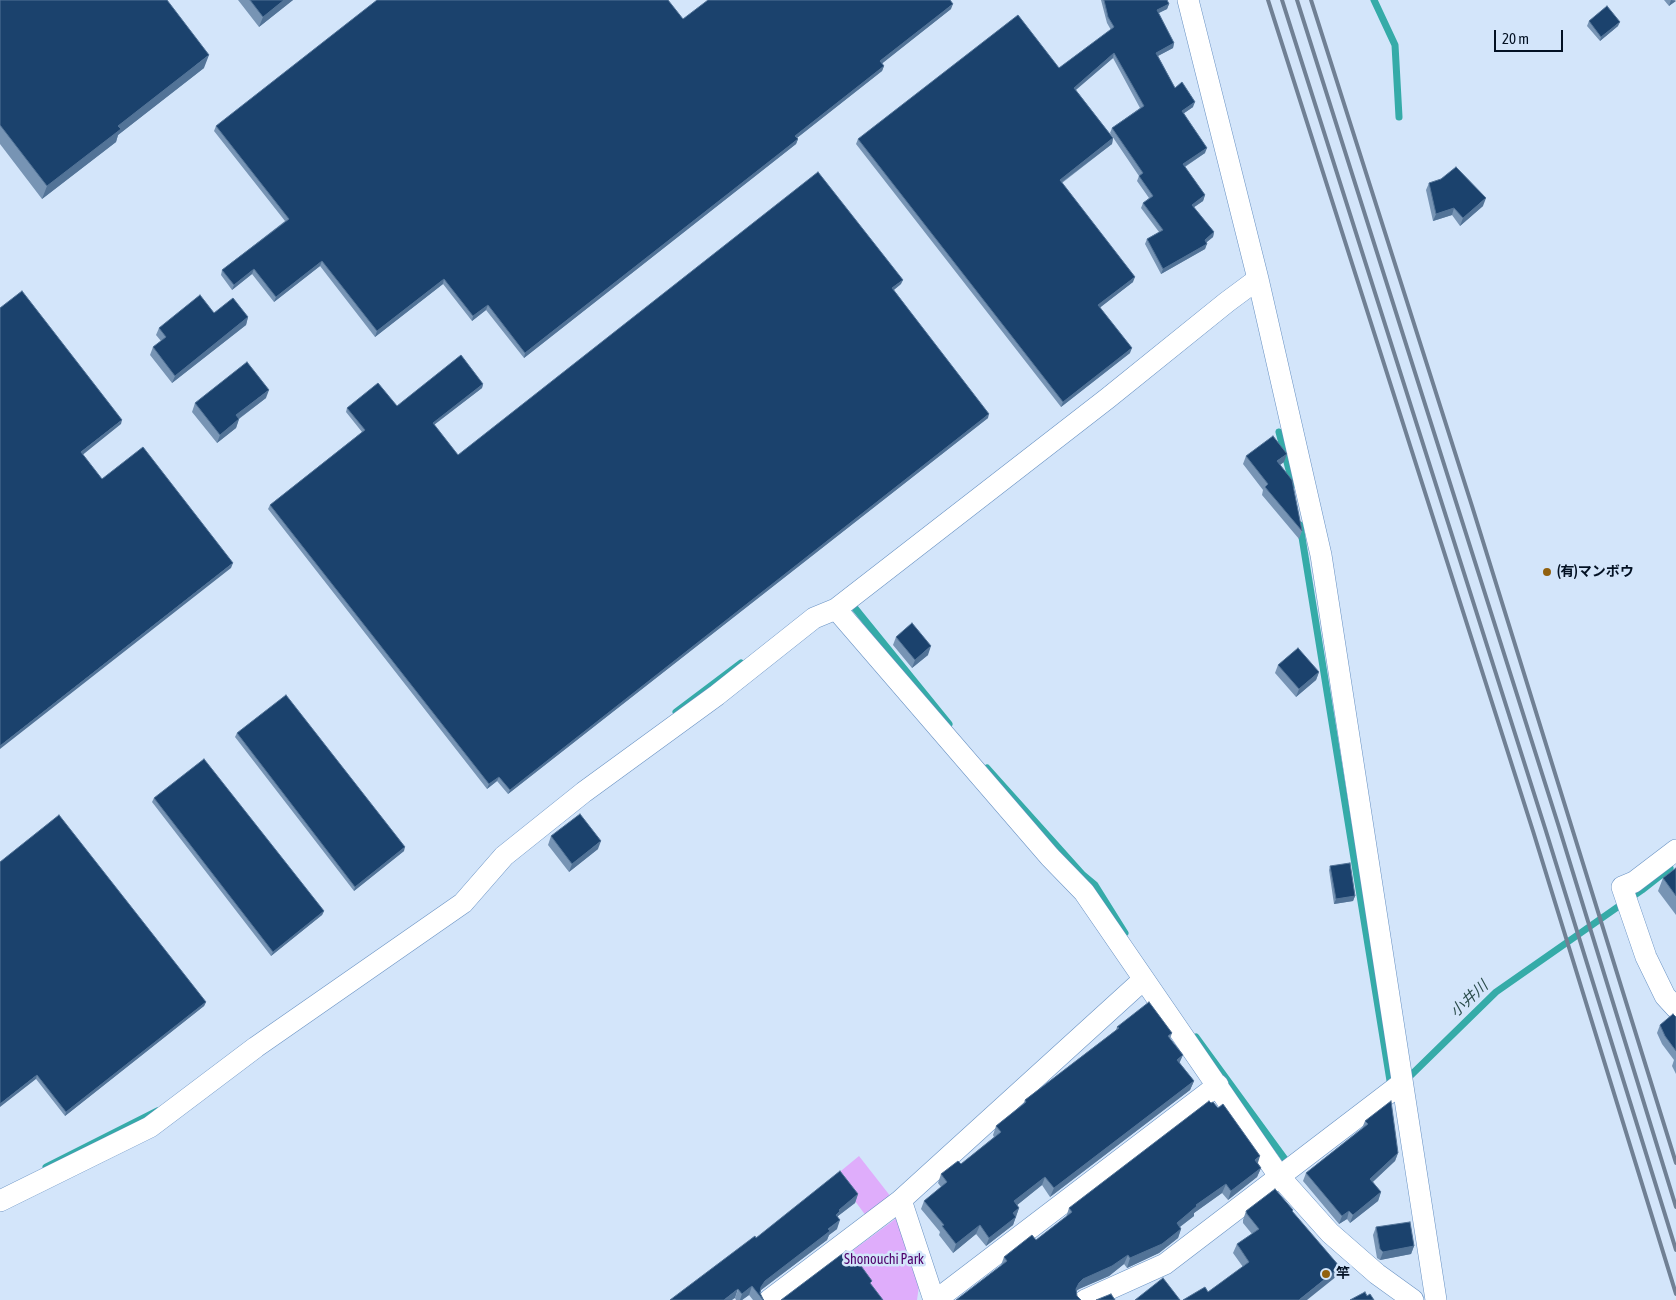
<!DOCTYPE html>
<meta charset="utf-8">
<style>
body{margin:0}
#map{position:relative;width:1676px;height:1300px;overflow:hidden;background:#d3e5fa;font-family:"Asap Condensed",sans-serif}
canvas{display:block}
.scale{position:absolute;left:1494px;top:30px;width:69px;height:22px;box-sizing:border-box;border:2px solid #031123;border-top:0;padding-left:6px;font-size:15px;line-height:18px;white-space:nowrap;color:#031123;-webkit-text-stroke:4px #d3e5fa;paint-order:stroke}
</style>
<div id="map">
<canvas width="1676" height="1300"></canvas>
<div class="scale">20 m</div>
</div>
<script>
const g = document.querySelector('canvas').getContext('2d');
g.lineJoin = 'round';
function fillPath(path, color) {
  g.fillStyle = color;
  g.fill(path, 'evenodd');
}
function toPath(rows) {
  const path = new Path2D();
  for (const r of rows) {
    path.moveTo(r[0], r[1]);
    for (let i = 2; i < r.length; i += 2) path.lineTo(r[i], r[i + 1]);
  }
  return path;
}
function trace(path, color, width, dash) {
  g.strokeStyle = color;
  g.lineWidth = width;
  g.lineCap = dash ? 'butt' : 'round';
  g.setLineDash(dash || []);
  g.stroke(path);
}
function write(font, color, halo, rows, align = 'center') {
  g.font = font + ' "Asap Condensed","Noto Sans JP",sans-serif';
  g.lineWidth = 5;
  g.setLineDash([]);
  g.textBaseline = 'middle';
  g.strokeStyle = halo;
  g.fillStyle = color;
  for (const [text, x, y, turn = 0] of rows) {
    g.save();
    g.translate(x, y);
    g.rotate((+turn || 0) * Math.PI / 180);
    g.textAlign = isNaN(turn) ? turn : align;
    if (halo) g.strokeText(text, 0, 0);
    g.fillText(text, 0, 0);
    g.restore();
  }
}
fillPath(toPath([
 [859,1156,891,1197,866,1216,836,1175],
 [898,1217,919,1286,917,1300,881,1300,848,1254]
]), '#dfadfb');
trace(toPath([
 [1374,0,1395,45,1399,117],
 [1279,432,1293,485],
 [1300,525,1391,1087],
 [850,602,949,724],
 [676,712,741,663],
 [987,768,1083,875,1095,885,1125,933],
 [1196,1037,1290,1166],
 [1406,1080,1496,992,1642,890,1670,868],
 [46,1167,157,1111]
]), '#35aba8', 7);
const street = toPath([
 [1188,0,1258,279,1321,555,1436,1300],
 [836,609,1050,857,1084,892,1279,1176,1330,1233,1377,1274,1413,1300],
 [1676,850,1634,882,1622,887,1646,957,1665,996,1676,1008],
 [901,1200,934,1300],
 [0,1201,150,1127,256,1047,463,903,504,856,584,792,717,695,814,618,836,609,1108,398,1227,302,1258,279],
 [769,1300,901,1200,1143,980],
 [936,1300,1218,1085],
 [1085,1300,1165,1264,1402,1083]
]);
trace(street, '#6992c3', 22);
trace(street, '#fff', 21);
trace(toPath([
 [1268,0,1533,831,1676,1294],
 [1282,0,1545,828,1676,1250],
 [1297,0,1558,824,1676,1207],
 [1311,0,1472,506,1676,1163]
]), '#708094', 4);
fillPath(toPath([
 [0,0,204,68,118,135,116,142,42,199,0,144],
 [238,0,293,0,259,27],
 [1101,0,1167,0,1169,4,1167,9,1158,13,1174,43,1173,48,1158,56,1175,88,1193,107,1184,113,1205,153,1185,167,1205,195,1203,201,1194,207,1214,232,1213,237,1207,242,1205,249,1161,274,1145,244,1147,239,1159,232,1141,208,1143,203,1149,198,1137,181,1139,176,1110,133,1112,128,1140,108,1113,58,1076,90,1113,138,1112,144,1062,183,1133,282,1100,307,1130,353,1061,407,856,144,858,139,1059,68,1111,30,1107,23],
 [1664,0,1676,0,1669,6],
 [951,9,882,63,884,66,882,71,797,138,798,139,796,144,524,358,486,310,472,321,443,284,375,337,320,266,274,302,252,274,232,290,221,275,222,270,285,221,214,131,216,126,683,19],
 [1589,21,1618,26,1600,41,1587,26],
 [1429,183,1483,206,1460,226,1452,215,1433,221,1426,190],
 [901,284,894,290,988,418,508,794,497,781,487,789,268,509,270,505,362,432,346,412,347,408,397,406,483,384,482,388,434,425,458,455],
 [214,313,248,317,246,325,172,383,150,355,153,347,161,341,156,335,159,328],
 [266,398,239,419,236,428,217,443,192,412,195,403],
 [1246,456,1284,462,1280,465,1302,531,1299,539,1262,495,1263,490,1243,464],
 [896,637,928,655,912,668,893,645],
 [1278,665,1319,672,1316,680,1296,697,1275,673],
 [237,733,404,851,354,891,235,737],
 [154,798,324,911,322,915,271,956,152,802],
 [551,836,598,849,569,872,548,845],
 [0,862,206,1002,204,1006,65,1116,36,1079],
 [1330,866,1355,896,1353,901,1334,904,1329,870],
 [1676,868,1676,915,1658,891,1663,878],
 [1676,1017,1676,1074,1672,1066,1674,1060,1662,1044,1657,1033,1660,1025],
 [1117,1027,1172,1033,1170,1039,1180,1063,1194,1081,1190,1090,1050,1197,1042,1185,1017,1205,1019,1208,1013,1225,986,1246,976,1234,953,1253,939,1235,940,1232,921,1209,924,1201,941,1187,938,1183,941,1174,961,1164,994,1137,993,1135,996,1126,1023,1105,1025,1100,1116,1030],
 [1365,1121,1398,1153,1395,1161,1373,1182,1381,1192,1378,1201,1350,1223,1347,1219,1339,1224,1303,1181,1306,1173,1362,1128],
 [1258,1163,1261,1168,1257,1177,1228,1200,1222,1193,1194,1213,1194,1216,1180,1227,1181,1229,1178,1238,1159,1253,1127,1268,1124,1264,1109,1276,1079,1289,1076,1291,1077,1296,1001,1265,1004,1257,1036,1240,1066,1217,1069,1208],
 [858,1194,855,1203,838,1216,837,1229,829,1235,827,1240,761,1290,760,1293,763,1299,764,1300,753,1300,749,1295,742,1300,736,1300,735,1298,756,1238],
 [1246,1211,1292,1212,1337,1276,1208,1292,1243,1267,1233,1253,1237,1244,1252,1234,1243,1223,1243,1220],
 [1376,1227,1414,1246,1411,1254,1380,1260,1377,1258,1373,1235]
]), '#7794b4');
fillPath(toPath([
 [284,0,293,0,259,27,263,17],
 [1671,0,1676,1,1669,6],
 [953,4,951,9,879,66,880,61],
 [1169,4,1167,9,1155,15,1157,10],
 [1620,22,1618,26,1600,41,1601,37],
 [1174,43,1173,48,1154,58,1156,53],
 [1114,53,1113,58,1072,93,1074,88],
 [209,55,204,68,118,135,116,142,42,199,47,186,118,126],
 [884,66,882,71,793,141,795,136],
 [1195,102,1193,107,1180,116,1182,111],
 [1113,138,1112,144,1058,185,1060,180],
 [798,139,796,144,524,358,525,353],
 [1207,148,1205,153,1181,169,1183,164],
 [1205,195,1203,201,1190,210,1192,205],
 [1486,198,1483,206,1460,226,1463,218],
 [1454,208,1452,215,1433,221,1436,214],
 [1214,232,1213,237,1203,245,1205,240],
 [1207,244,1205,249,1161,274,1163,269],
 [322,261,320,266,274,302,276,297],
 [254,269,252,274,232,290,234,285],
 [1135,277,1133,282,1097,310,1098,305],
 [444,279,443,284,375,337,377,331],
 [903,280,901,284,891,292,892,288],
 [488,305,486,310,472,321,473,316],
 [248,317,246,325,172,383,175,376],
 [1132,348,1130,353,1061,407,1063,402],
 [483,384,482,388,431,427,433,423],
 [269,390,266,398,233,423,236,415],
 [989,414,988,418,508,794,510,790],
 [239,419,236,428,217,443,220,435],
 [122,420,121,424,80,457,81,452],
 [1287,454,1284,462,1274,469,1277,461],
 [233,563,231,568,0,749,0,746],
 [931,646,928,655,912,668,915,660],
 [1319,672,1316,680,1296,697,1299,689],
 [499,777,497,781,487,789,489,784],
 [601,841,598,849,569,872,572,864],
 [405,847,404,851,354,891,355,887],
 [1355,896,1353,901,1334,904,1336,899],
 [324,911,322,915,271,956,273,952],
 [206,1002,204,1006,65,1116,66,1112],
 [1183,1055,1179,1064,1177,1060],
 [37,1075,36,1079,0,1107,0,1104],
 [1194,1081,1190,1090,1050,1197,1054,1188],
 [1398,1153,1395,1161,1367,1187,1370,1179],
 [1260,1156,1257,1166,1255,1160],
 [1261,1168,1257,1177,1228,1200,1231,1191],
 [1045,1177,1042,1185,1011,1210,1014,1201],
 [1226,1184,1222,1193,1194,1213,1194,1216,1173,1232,1177,1223,1196,1205],
 [1381,1192,1378,1201,1350,1223,1353,1215],
 [858,1194,855,1203,838,1216,837,1220,833,1223,839,1210],
 [1019,1208,1013,1225,986,1246,989,1238,1013,1213],
 [1349,1211,1347,1219,1339,1224,1342,1216],
 [840,1220,837,1229,829,1235,827,1240,761,1290,758,1294,761,1287,765,1281],
 [980,1225,976,1234,953,1253,956,1244],
 [1181,1229,1178,1238,1159,1253,1127,1268,1130,1258],
 [1414,1246,1411,1254,1380,1260,1383,1252],
 [1128,1255,1124,1264,1109,1276,1079,1289,1075,1292,1079,1283,1083,1279],
 [1340,1267,1337,1276,1307,1300,1299,1300],
 [752,1286,749,1295,742,1300,740,1300,742,1294],
 [738,1289,735,1298,732,1300,724,1300]
]), '#527397');
const building = toPath([
 [0,0,167,0,209,55,118,126,121,129,47,186,0,125,0,0],
 [250,0,284,0,263,17,250,0],
 [377,0,668,0,683,19,708,0,950,0,953,4,880,61,884,66,795,136,798,139,525,353,488,305,473,316,444,279,377,331,322,261,276,297,254,269,234,285,222,270,289,219,216,126,377,0],
 [1104,0,1167,0,1169,4,1157,10,1174,43,1156,53,1175,88,1182,82,1195,102,1182,111,1207,148,1183,164,1205,195,1192,205,1214,232,1205,240,1207,244,1163,269,1147,239,1163,230,1143,203,1153,196,1139,176,1143,173,1112,128,1144,106,1114,53,1074,88,1113,138,1060,180,1135,277,1098,305,1132,348,1063,402,858,139,1018,15,1059,68,1114,27,1108,17,1104,0],
 [1607,6,1620,22,1601,37,1589,21,1607,6],
 [1456,167,1486,198,1463,218,1454,208,1436,214,1429,183,1441,179,1456,167],
 [818,172,903,280,892,288,989,414,510,790,499,777,489,784,270,505,365,430,347,408,378,383,397,406,461,355,483,384,433,423,458,455,818,172],
 [22,291,122,420,81,452,102,479,143,447,233,563,0,746,0,308,22,291],
 [200,295,214,313,233,298,248,317,175,376,153,347,166,337,159,328,200,295],
 [247,362,269,390,236,415,239,419,220,435,195,403,247,362],
 [1273,436,1287,454,1277,461,1292,480,1302,531,1265,487,1268,484,1246,456,1273,436],
 [912,623,931,646,915,660,896,637,912,623],
 [1298,648,1319,672,1299,689,1278,665,1298,648],
 [286,695,405,847,355,887,237,733,286,695],
 [204,759,324,911,273,952,154,798,204,759],
 [580,814,601,841,572,864,551,836,580,814],
 [59,815,206,1002,66,1112,37,1075,0,1104,0,862,59,815],
 [1350,863,1355,896,1336,899,1330,866,1350,863],
 [1676,868,1676,896,1663,878,1676,868],
 [1149,1002,1172,1033,1168,1036,1183,1055,1177,1060,1194,1081,1054,1188,1045,1177,1014,1201,1019,1208,1013,1213,1016,1217,989,1238,980,1225,956,1244,942,1226,944,1225,924,1201,947,1182,941,1174,958,1161,961,1164,1001,1132,996,1126,1026,1102,1025,1100,1119,1028,1117,1027,1149,1002],
 [1673,1014,1676,1017,1676,1051,1665,1036,1660,1025,1673,1014],
 [1209,1101,1211,1103,1213,1102,1218,1108,1223,1104,1260,1156,1255,1160,1261,1168,1231,1191,1226,1184,1196,1205,1197,1206,1177,1223,1181,1229,1162,1244,1130,1258,1128,1255,1112,1266,1083,1279,1079,1283,1076,1289,1077,1296,1081,1300,956,1300,1007,1261,1004,1257,1032,1235,1036,1240,1072,1212,1069,1208,1209,1101],
 [1391,1101,1398,1153,1370,1179,1381,1192,1353,1215,1349,1211,1342,1216,1306,1173,1368,1124,1365,1121,1391,1101],
 [840,1171,858,1194,839,1210,840,1211,836,1215,840,1220,828,1229,830,1231,765,1281,761,1287,760,1293,763,1299,764,1300,763,1300,752,1286,742,1294,738,1289,724,1300,670,1300,755,1236,756,1238,840,1171],
 [1275,1189,1293,1210,1292,1211,1340,1267,1299,1300,1183,1300,1205,1287,1208,1292,1249,1262,1237,1244,1259,1229,1247,1214,1246,1211,1275,1189],
 [1410,1222,1414,1246,1383,1252,1380,1249,1376,1227,1410,1222],
 [846,1251,853,1261,856,1259,872,1281,870,1283,883,1300,781,1300,846,1251],
 [1163,1278,1180,1300,1135,1300,1163,1278],
 [1365,1292,1367,1296,1370,1294,1374,1300,1350,1300,1365,1292],
 [1111,1294,1115,1300,1096,1300,1111,1294]
]);
fillPath(building, '#1b426d');
trace(building, '#527397', 1);
for (const [x, y, r, color] of [
 [1547,572,5,"#91610f"],
 [1326,1274,5,"#91610f"]
]) {
  const dot = new Path2D();
  dot.arc(x, y, r, 0, 2 * Math.PI);
  g.fillStyle = color;
  g.fill(dot);
  trace(dot, '#d3e5fa', 2);
}
write('bold 14px', '#031123', '#d3e5fa', [
 ["(有)マンボウ",1557,572],
 ["竿",1336,1274]
], 'left');
write('14px', '#4e006a', '#d3e5fa', [
 ["Shonouchi Park",884,1260]
]);
write('italic 15px', '#2a4c4b', '#d3e5fa', [
 ["小井川",1469,999,-43]
]);
</script>
